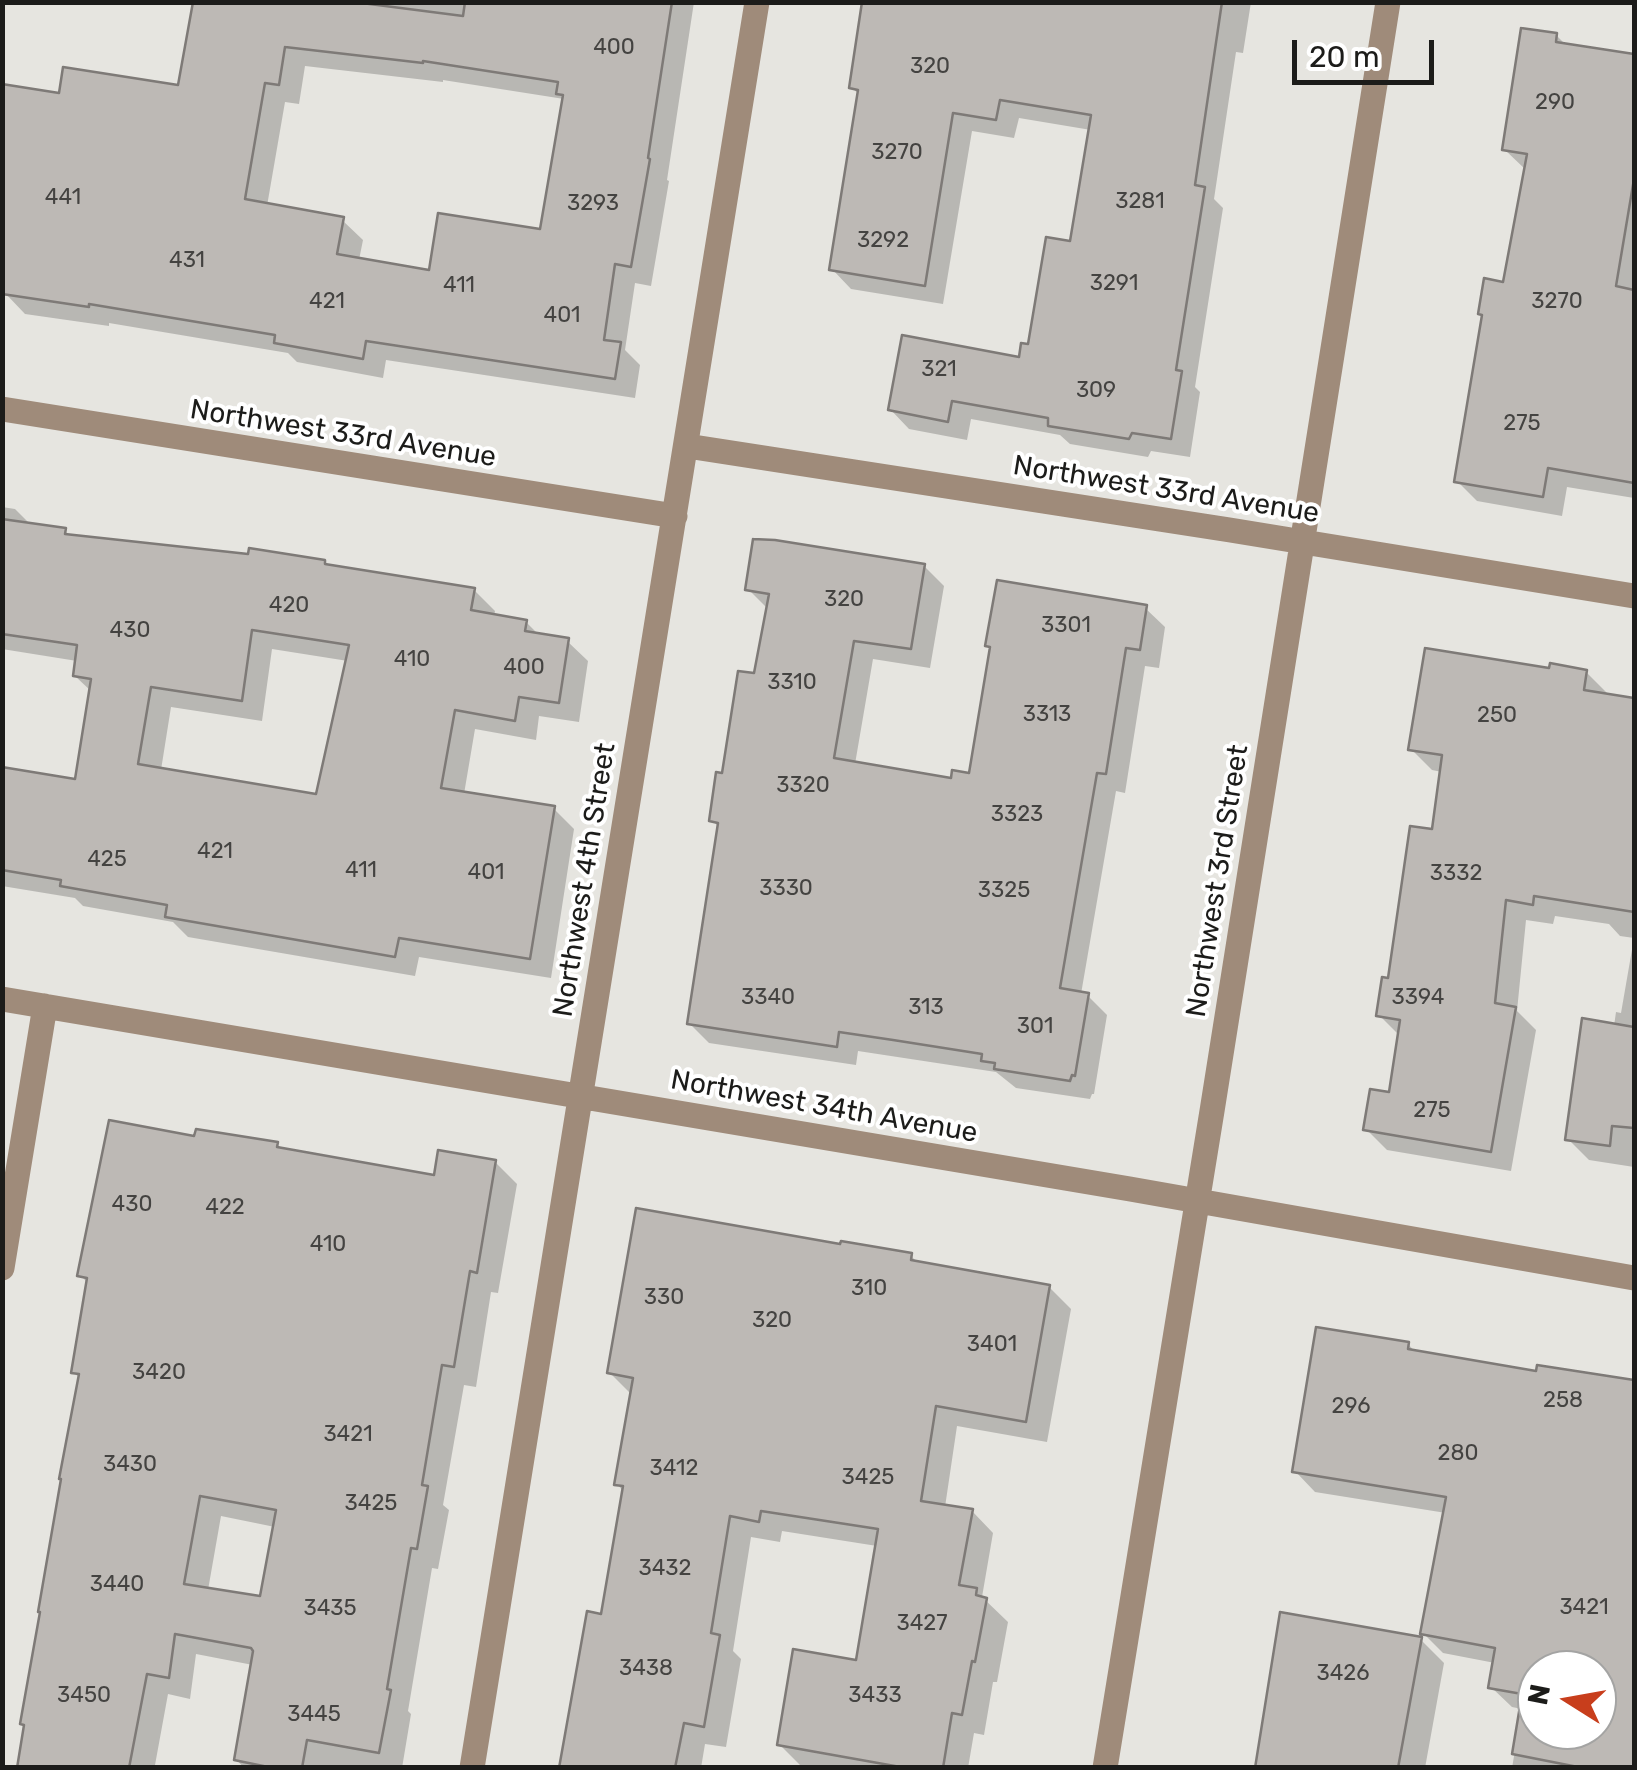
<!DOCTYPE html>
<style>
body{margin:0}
#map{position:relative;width:1637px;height:1770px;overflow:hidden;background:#e6e5e0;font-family:Rubik,sans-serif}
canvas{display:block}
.frame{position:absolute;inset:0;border:5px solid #1c1c1a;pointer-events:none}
.north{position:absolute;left:1517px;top:1650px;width:100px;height:100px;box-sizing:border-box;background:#fff;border:2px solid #a4a4a3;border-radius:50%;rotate:281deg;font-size:28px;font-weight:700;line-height:40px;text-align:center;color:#1c1c1a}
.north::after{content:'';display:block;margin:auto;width:35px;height:45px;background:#c83e1c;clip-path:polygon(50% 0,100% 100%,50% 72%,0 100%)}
.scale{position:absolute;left:1292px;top:40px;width:142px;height:45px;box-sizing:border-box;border:5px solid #1c1c1a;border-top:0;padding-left:12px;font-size:30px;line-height:35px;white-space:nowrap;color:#1c1c1a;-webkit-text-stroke:8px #fff;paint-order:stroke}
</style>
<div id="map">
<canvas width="1637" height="1770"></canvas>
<div class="frame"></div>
<div class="north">N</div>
<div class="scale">20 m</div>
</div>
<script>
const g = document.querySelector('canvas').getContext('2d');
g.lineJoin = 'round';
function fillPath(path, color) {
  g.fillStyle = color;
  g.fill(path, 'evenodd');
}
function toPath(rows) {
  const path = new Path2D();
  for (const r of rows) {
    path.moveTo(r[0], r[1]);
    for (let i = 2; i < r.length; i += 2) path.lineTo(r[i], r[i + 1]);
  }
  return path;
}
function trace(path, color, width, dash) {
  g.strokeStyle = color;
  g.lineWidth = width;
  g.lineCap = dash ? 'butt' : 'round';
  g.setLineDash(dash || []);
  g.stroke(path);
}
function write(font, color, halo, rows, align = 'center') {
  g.font = font + ' Rubik,sans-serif';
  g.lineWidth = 8;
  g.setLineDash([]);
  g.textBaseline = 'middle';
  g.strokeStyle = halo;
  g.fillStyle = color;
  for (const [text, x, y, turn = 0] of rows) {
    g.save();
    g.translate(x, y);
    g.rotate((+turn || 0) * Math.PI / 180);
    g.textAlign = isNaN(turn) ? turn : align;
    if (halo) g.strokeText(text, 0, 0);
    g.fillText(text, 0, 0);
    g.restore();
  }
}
fillPath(toPath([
 [194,2,694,2,667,180,669,181,651,286,635,283,625,350,640,365,635,398,386,360,383,378,297,362,288,353,109,323,109,326,25,314,5,293,61,96,180,88],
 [305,66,443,82,443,80,564,99,542,232,431,273,359,260,363,240,342,220,267,206,285,102,299,104],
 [1134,2,1251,2,1243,53,1236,52,1214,199,1223,208,1195,387,1200,392,1190,457,1151,451,1148,457,1070,444,1060,435,971,419,967,440,909,429,890,409,1021,360,1030,347,1073,244,1091,130,1019,118,1014,138,972,131,943,304,851,289,832,269,860,95,852,88],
 [1556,35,1568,47,1634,57,1634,498,1567,487,1562,516,1477,501,1457,481,1484,317,1480,314,1505,285,1526,170,1504,149],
 [2,507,15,509,31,525,65,531,72,538,324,563,328,567,474,590,495,611,494,617,526,622,540,636,567,641,588,661,579,722,539,716,536,740,475,729,464,794,553,808,574,829,551,978,419,957,415,976,188,937,173,922,83,906,75,898,2,886,2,769,77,782,92,692,75,676,77,661,2,649],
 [272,649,348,661,318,797,161,770,171,707,262,721],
 [924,566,944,586,930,668,873,659,855,764,953,781,971,776,992,650,988,645,1145,608,1165,627,1159,668,1145,666,1125,793,1116,791,1081,994,1088,996,1107,1015,1094,1094,1092,1094,1090,1099,1016,1088,996,1072,858,1051,856,1065,709,1043,689,1023,720,828,712,820,756,676,769,610,748,589],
 [1551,671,1586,672,1607,693,1606,696,1634,701,1634,1167,1589,1160,1568,1139,1614,1026,1616,1012,1621,1013,1634,938,1620,936,1609,924,1555,916,1553,924,1526,920,1517,1011,1536,1030,1511,1171,1387,1150,1366,1129,1391,1094,1400,1036,1379,1015,1434,832,1442,772,1432,770,1411,749],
 [196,1139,277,1144,284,1151,436,1177,495,1162,517,1184,498,1293,491,1292,476,1387,464,1385,443,1505,449,1510,438,1569,432,1568,408,1711,411,1714,402,1768,244,1768,236,1759,253,1665,196,1654,190,1699,168,1694,155,1765,157,1768,20,1768,81,1379,73,1372,89,1284,80,1275],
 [221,1516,275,1527,263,1599,208,1590],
 [842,1246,911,1256,919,1264,1049,1287,1071,1309,1047,1442,957,1426,945,1507,972,1511,993,1533,982,1597,1008,1622,997,1682,993,1682,984,1735,974,1733,968,1768,808,1768,801,1766,779,1744,858,1663,877,1546,782,1531,780,1542,751,1537,733,1651,741,1659,726,1747,705,1744,701,1768,560,1768,603,1617,624,1492,617,1484,632,1395,609,1372],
 [1408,1344,1416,1353,1538,1374,1539,1368,1634,1383,1634,1768,1512,1768,1522,1709,1512,1707,1491,1687,1495,1663,1443,1653,1423,1633,1446,1513,1315,1492,1295,1471],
 [1537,1670,1597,1670,1597,1730,1537,1730],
 [1421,1640,1444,1663,1425,1768,1257,1768]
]), '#0003');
const building = toPath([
 [193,2,354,2,463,16,465,2,672,2,648,158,650,159,631,267,615,264,604,340,621,342,615,379,366,341,363,359,274,343,275,335,89,304,89,307,2,294,2,84,59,93,63,67,178,85,193,2],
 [285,47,423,63,423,61,558,82,556,94,563,95,540,229,438,213,429,270,337,254,344,217,245,199,265,83,279,85,285,47],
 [862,2,1222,2,1195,185,1205,187,1176,370,1182,371,1171,439,1132,433,1129,439,1048,426,1048,418,952,401,948,422,888,410,902,335,1019,357,1021,343,1028,344,1046,237,1070,241,1091,115,1000,100,996,120,953,113,925,286,829,270,858,90,849,88,862,2],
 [1521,28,1557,33,1556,42,1634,54,1634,179,1616,286,1634,290,1634,483,1548,468,1543,497,1454,482,1482,315,1478,314,1484,278,1503,282,1527,154,1502,150,1521,28],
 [2,519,66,528,65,534,248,554,249,548,325,560,325,564,475,588,471,610,527,620,525,631,569,638,559,703,519,697,515,721,455,710,441,788,555,806,530,959,399,938,395,957,165,917,167,905,60,886,61,880,2,870,2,767,75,779,91,679,73,676,77,645,2,634,2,519],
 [252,630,349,645,316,794,138,764,151,687,242,701,252,630],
 [753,539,775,540,925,564,911,649,854,641,834,758,951,778,952,770,969,773,990,647,985,646,997,580,1147,605,1140,650,1126,648,1106,774,1097,773,1060,988,1089,993,1075,1076,1072,1075,1070,1081,994,1069,995,1063,981,1061,982,1054,893,1040,839,1032,837,1047,687,1024,718,823,709,821,716,772,722,773,738,671,754,673,769,594,745,590,753,539],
 [1425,648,1549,668,1550,663,1587,670,1584,690,1634,698,1634,912,1534,896,1533,905,1506,900,1495,1003,1516,1007,1491,1152,1363,1130,1370,1089,1389,1092,1400,1020,1376,1016,1382,977,1388,978,1410,826,1432,829,1442,755,1408,750,1425,648],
 [1582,1018,1634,1027,1634,1128,1612,1126,1610,1146,1565,1140,1582,1018],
 [109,1120,194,1136,196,1129,278,1142,277,1147,434,1175,438,1150,496,1160,477,1273,470,1271,454,1367,442,1365,422,1485,428,1486,417,1549,411,1548,387,1689,391,1690,379,1753,307,1740,302,1768,273,1768,234,1760,253,1651,251,1648,175,1634,169,1678,147,1674,129,1768,17,1768,24,1725,20,1724,40,1612,38,1612,61,1479,59,1479,79,1374,71,1373,87,1278,77,1276,109,1120],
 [200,1496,276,1510,260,1596,184,1584,200,1496],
 [636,1208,840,1244,841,1241,912,1253,911,1260,1050,1285,1026,1422,936,1406,921,1501,973,1509,959,1585,977,1588,976,1595,987,1598,975,1662,972,1661,962,1715,952,1713,943,1768,906,1768,777,1745,793,1649,856,1660,878,1529,761,1511,759,1522,730,1516,711,1633,720,1635,704,1727,684,1723,675,1768,559,1768,587,1611,601,1614,623,1486,614,1485,633,1378,607,1373,636,1208],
 [1316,1327,1409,1342,1408,1349,1536,1371,1537,1365,1634,1380,1634,1768,1583,1768,1512,1754,1522,1694,1488,1688,1495,1648,1420,1634,1446,1497,1292,1472,1316,1327],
 [1537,1670,1597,1670,1597,1730,1537,1730,1537,1670],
 [1280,1612,1422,1637,1398,1768,1255,1768,1280,1612]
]);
fillPath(building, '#bdb9b5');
trace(building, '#7e7a77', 2.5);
trace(toPath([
 [2,409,675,516],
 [687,446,1230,530,1634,596],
 [2,999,1130,1189,1634,1278],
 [2,1268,45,1006],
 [472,1768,757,2],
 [1105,1768,1212,1111,1388,2]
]), '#9f8b7a', 25);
write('22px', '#444341', null, [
 ["400",614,48],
 ["320",930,67],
 ["290",1555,103],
 ["3270",897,153],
 ["441",63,198],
 ["3281",1140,202],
 ["3293",593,204],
 ["3292",883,241],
 ["431",187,261],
 ["3291",1114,284],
 ["411",459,286],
 ["421",327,302],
 ["3270",1557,302],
 ["401",562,316],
 ["321",939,370],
 ["309",1096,391],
 ["275",1522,424],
 ["320",844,600],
 ["420",289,606],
 ["3301",1066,626],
 ["430",130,631],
 ["410",412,660],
 ["400",524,668],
 ["3310",792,683],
 ["3313",1047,715],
 ["250",1497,716],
 ["3320",803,786],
 ["3323",1017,815],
 ["421",215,852],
 ["425",107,860],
 ["411",361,871],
 ["401",486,873],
 ["3332",1456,874],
 ["3330",786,889],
 ["3325",1004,891],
 ["3340",768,998],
 ["3394",1418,998],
 ["313",926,1008],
 ["301",1035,1027],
 ["275",1432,1111],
 ["430",132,1205],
 ["422",225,1208],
 ["410",328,1245],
 ["310",869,1289],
 ["330",664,1298],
 ["320",772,1321],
 ["3401",992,1345],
 ["3420",159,1373],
 ["258",1563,1401],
 ["296",1351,1407],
 ["3421",348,1435],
 ["280",1458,1454],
 ["3430",130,1465],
 ["3412",674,1469],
 ["3425",868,1478],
 ["3425",371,1504],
 ["3432",665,1569],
 ["3440",117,1585],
 ["3421",1584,1608],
 ["3435",330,1609],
 ["3427",922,1624],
 ["3438",646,1669],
 ["3426",1343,1674],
 ["3450",84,1696],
 ["3433",875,1696],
 ["3445",314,1715]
]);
write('28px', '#1c1c1a', '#fff', [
 ["Northwest 33rd Avenue",343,434,9],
 ["Northwest 33rd Avenue",1166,490,9],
 ["Northwest 4th Street",585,880,-81],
 ["Northwest 3rd Street",1218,881,-81],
 ["Northwest 34th Avenue",824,1107,10]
]);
</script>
